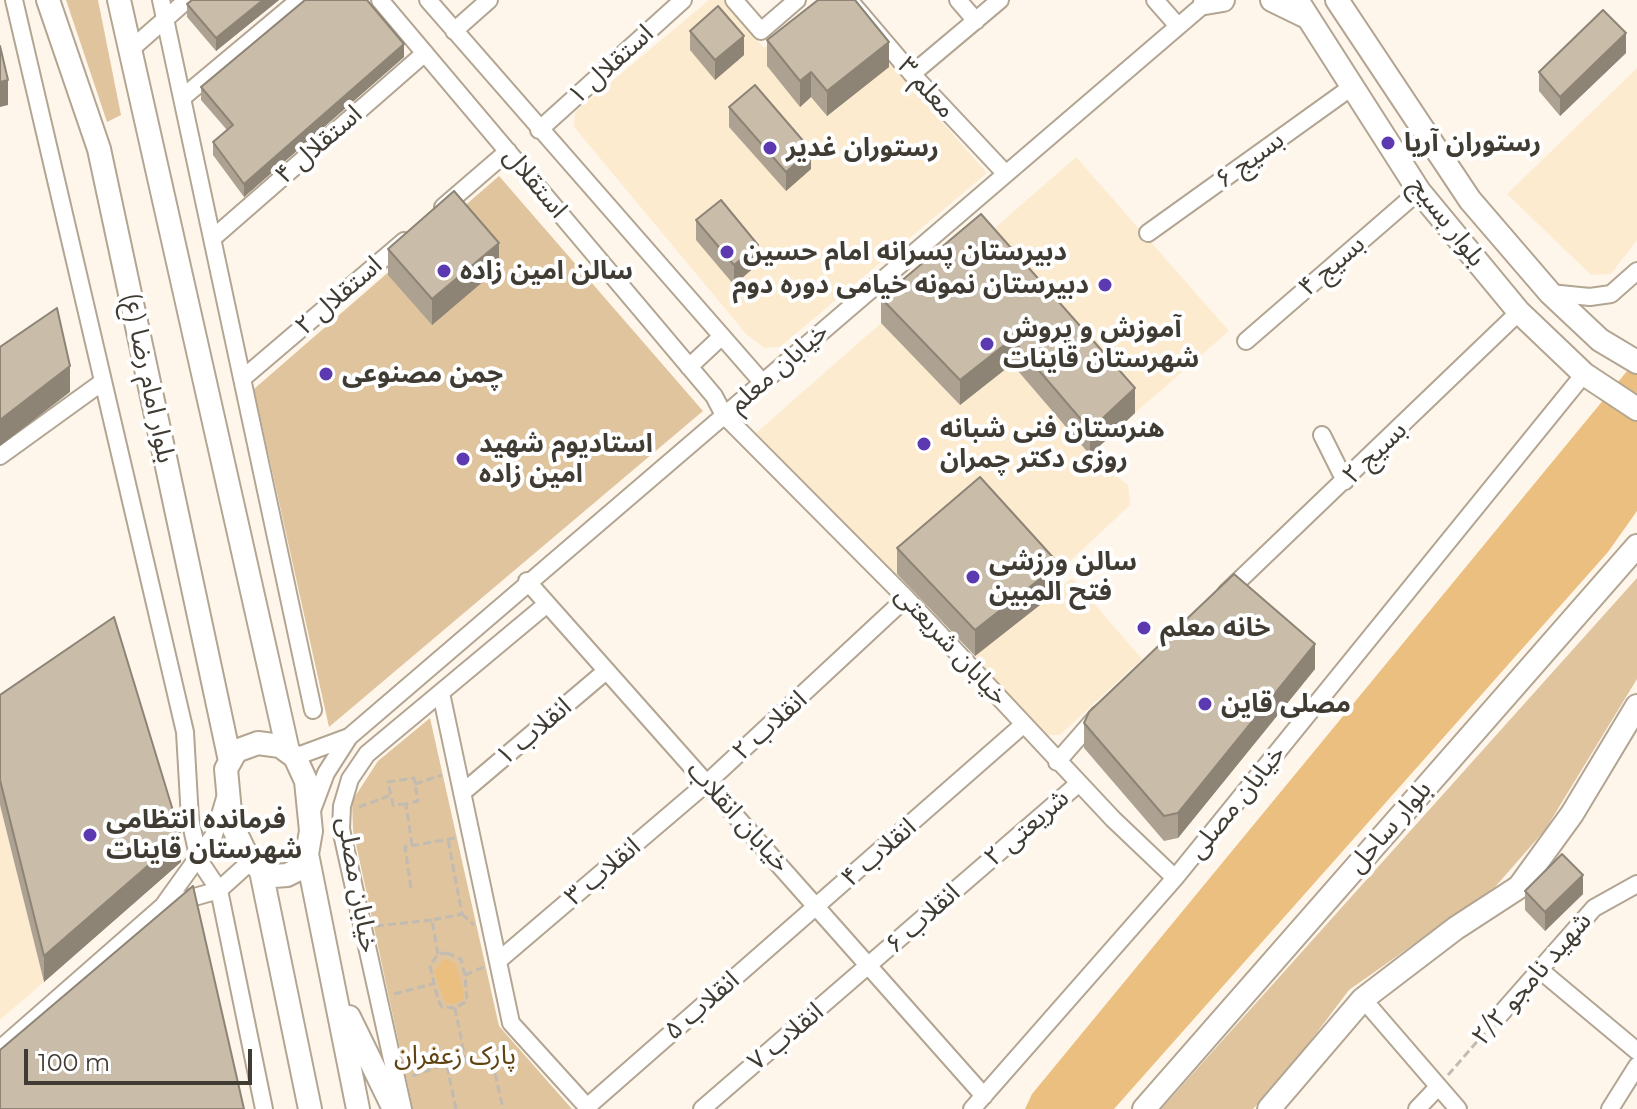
<!DOCTYPE html>
<meta charset="utf-8">
<style>
body{margin:0}
#map{position:relative;width:1637px;height:1109px;overflow:hidden;background:#fff6eb;font-family:Montserrat,sans-serif}
canvas{display:block}
.scale{position:absolute;left:24px;top:1049px;width:228px;height:36px;box-sizing:border-box;border:4px solid #403b33;border-top:0;padding-left:10px;font-size:24px;line-height:28px;white-space:nowrap;color:#403b33;-webkit-text-stroke:6px #fff;paint-order:stroke}
</style>
<div id="map">
<canvas width="1637" height="1109"></canvas>
<div class="scale">100 m</div>
</div>
<script>
const g = document.querySelector('canvas').getContext('2d');
g.lineJoin = 'round';
function fillPath(path, color) {
  g.fillStyle = color;
  g.fill(path, 'evenodd');
}
function toPath(rows) {
  const path = new Path2D();
  for (const r of rows) {
    path.moveTo(r[0], r[1]);
    for (let i = 2; i < r.length; i += 2) path.lineTo(r[i], r[i + 1]);
  }
  return path;
}
function trace(path, color, width, dash) {
  g.strokeStyle = color;
  g.lineWidth = width;
  g.lineCap = dash ? 'butt' : 'round';
  g.setLineDash(dash || []);
  g.stroke(path);
}
function write(font, color, halo, rows, align = 'center') {
  g.font = font + ' Montserrat,"Noto Sans Arabic",sans-serif';
  g.lineWidth = 8;
  g.setLineDash([]);
  g.textBaseline = 'middle';
  g.strokeStyle = halo;
  g.fillStyle = color;
  for (const [text, x, y, turn = 0] of rows) {
    g.save();
    g.translate(x, y);
    g.rotate((+turn || 0) * Math.PI / 180);
    g.textAlign = isNaN(turn) ? turn : align;
    if (halo) g.strokeText(text, 0, 0);
    g.fillText(text, 0, 0);
    g.restore();
  }
}
fillPath(toPath([
 [709,0,723,0,764,48,826,0,835,0,987,173,780,347,765,348,747,335,574,127,575,112],
 [1637,68,1637,240,1611,274,1591,275,1507,194],
 [1076,157,1229,331,1135,413,981,240],
 [881,323,960,405,1012,364,1090,455,1128,485,1130,505,1050,580,980,502,896,575,756,433],
 [1072,578,1142,659,1060,735,1048,735,972,658],
 [0,805,44,982,0,1020]
]), '#fdebd0');
fillPath(toPath([
 [66,0,98,0,121,115,107,122],
 [499,176,703,411,329,727,254,389],
 [1637,578,1637,679,1545,830,1495,887,1349,990,1281,1080,1253,1109,1161,1109],
 [430,718,499,1026,572,1109,413,1109,353,830,352,801,378,761]
]), '#dfc49e');
fillPath(toPath([
 [1637,359,1637,511,1608,552,1114,1109,1025,1109,1032,1094],
 [444,959,455,963,464,993,463,1000,456,1003,446,1004,434,972]
]), '#ebbf7f');
const minor = toPath([
 [14,0,185,732,190,819,199,860,219,890,264,1109],
 [161,0,313,710],
 [380,0,714,396,724,415,906,598,1113,819,1175,878],
 [428,0,762,382],
 [734,0,761,31,797,0],
 [849,0,912,74,1005,173],
 [958,0,976,21],
 [1155,0,1177,25],
 [454,31,489,0],
 [130,50,187,0],
 [912,74,1000,0],
 [182,98,299,0],
 [539,130,683,0],
 [443,207,508,151],
 [1148,233,1353,86],
 [213,238,425,53],
 [1550,293,1590,297,1611,294,1637,271],
 [1246,341,1419,191],
 [689,367,720,338],
 [242,379,404,241],
 [1322,435,1345,481],
 [0,456,101,383],
 [527,581,984,1096],
 [1226,593,1519,312],
 [441,693,511,1023,589,1109],
 [295,757,349,737],
 [1057,762,1099,714],
 [462,793,606,671],
 [225,798,214,835,163,906,219,890,251,861],
 [311,813,326,773,349,737,1209,0],
 [498,961,708,782,906,598],
 [1540,970,1637,1051],
 [1363,999,1458,1109],
 [1498,1017,1594,908,1637,884],
 [0,1049,163,906],
 [587,1107,1024,724],
 [403,1109,341,829,342,806,350,779,367,754,547,604],
 [702,1109,1078,784],
 [972,1109,1175,878,1584,374],
 [1417,1109,1438,1087],
 [1610,1109,1637,1066]
]);
const major = toPath([
 [48,0,99,149,230,761],
 [119,0,288,751],
 [1272,0,1307,17],
 [1297,0,1419,191,1519,312,1584,374,1637,409],
 [1337,0,1470,200,1550,293,1600,340,1637,362],
 [1205,3,1223,0],
 [258,743,280,746,295,757,306,781,311,831,307,854,301,868,287,875,274,876,261,871,244,850,231,823,226,769,236,751,258,743],
 [307,854,358,1109],
 [261,871,310,1109],
 [349,1017,394,1109],
 [1144,1109,1637,546],
 [1269,1109,1363,999,1456,928,1519,887,1572,814,1637,706]
]);
trace(minor, '#b2a592', 20);
trace(major, '#b2a592', 26);
trace(toPath([
 [415,784,442,775],
 [406,804,393,805,388,782,414,778,418,801,406,804,412,846],
 [359,807,391,795],
 [411,888,405,847,455,838],
 [462,914,474,925],
 [376,926,432,920],
 [447,953,461,959,465,975,467,1001,455,1008,442,1007,438,1000,430,966,438,954,447,953],
 [438,954,432,920,462,914,448,840],
 [465,975,484,967],
 [394,994,433,984],
 [455,1008,466,1063,492,1060,503,1109],
 [492,1060,503,1038],
 [447,1066,456,1109],
 [1448,1075,1488,1029],
 [412,1076,447,1064,466,1063]
]), '#c2bbb1', 3, [8, 4]);
trace(minor, '#fff', 16);
trace(major, '#fff', 22);
fillPath(toPath([
 [192,0,279,0,216,51,187,17,187,4],
 [690,31,744,55,715,80,690,50],
 [767,40,889,67,827,116,811,97,800,107,767,66],
 [1626,53,1560,116,1539,91,1539,72],
 [404,57,244,197,213,155,213,142,227,130,201,100,201,87],
 [729,107,811,169,786,191,729,127],
 [981,214,1135,413,1090,455,1012,364,960,405,881,323,881,298],
 [696,220,758,264,734,285,696,240],
 [388,249,499,268,432,325,388,275],
 [897,548,1059,590,975,656,897,574],
 [1315,669,1178,838,1164,841,1084,748,1084,723],
 [0,695,181,862,44,982,0,805],
 [1525,891,1583,894,1545,931,1525,910]
]), '#ada291');
fillPath(toPath([
 [263,0,279,0,216,51,216,38],
 [1626,33,1626,53,1560,116,1560,97],
 [744,36,744,55,715,80,715,60],
 [889,42,889,67,827,116,827,91],
 [404,44,404,57,244,197,244,184],
 [811,72,811,97,800,107,800,81],
 [8,80,8,105,0,107,0,82],
 [811,150,811,169,786,191,786,172],
 [499,243,499,268,432,325,432,299],
 [758,245,758,264,734,285,734,265],
 [1012,339,1012,364,960,405,960,380],
 [70,366,70,392,0,446,0,420],
 [1135,388,1135,413,1090,455,1090,430],
 [1059,564,1059,590,975,656,975,630],
 [1315,644,1315,669,1178,838,1178,813],
 [181,837,181,862,44,982,44,956],
 [1583,875,1583,894,1545,931,1545,912]
]), '#8d8476');
const building = toPath([
 [192,0,263,0,216,38,187,4,192,0],
 [305,0,367,0,404,44,244,184,213,142,233,125,201,87,305,0],
 [818,0,855,0,889,42,827,91,811,72,800,81,767,40,818,0],
 [718,6,744,36,715,60,690,31,718,6],
 [1603,10,1626,33,1560,97,1539,72,1603,10],
 [0,46,8,80,0,82,0,46],
 [755,85,811,150,786,172,729,107,755,85],
 [454,191,499,243,432,299,388,249,454,191],
 [721,200,758,245,734,265,696,220,721,200],
 [981,214,1135,388,1090,430,1012,339,960,380,881,298,981,214],
 [57,308,70,366,0,420,0,347,57,308],
 [980,477,1059,564,975,630,897,548,980,477],
 [1234,574,1315,644,1178,813,1164,816,1084,723,1089,712,1234,574],
 [114,617,181,837,44,956,0,780,0,695,114,617],
 [1562,854,1583,875,1545,912,1525,891,1562,854],
 [193,886,244,1109,0,1109,0,1050,193,886]
]);
fillPath(building, '#c9bca9');
trace(building, '#8d8476', 2);
for (const [x, y, r, color] of [
 [1388,143,8,"#5d39b1"],
 [770,148,8,"#5d39b1"],
 [727,252,8,"#5d39b1"],
 [444,271,8,"#5d39b1"],
 [1105,285,8,"#5d39b1"],
 [987,344,8,"#5d39b1"],
 [326,374,8,"#5d39b1"],
 [924,444,8,"#5d39b1"],
 [463,459,8,"#5d39b1"],
 [973,577,8,"#5d39b1"],
 [1144,628,8,"#5d39b1"],
 [1205,704,8,"#5d39b1"],
 [90,835,8,"#5d39b1"]
]) {
  const dot = new Path2D();
  dot.arc(x, y, r, 0, 2 * Math.PI);
  g.fillStyle = color;
  g.fill(dot);
  trace(dot, '#fff', 3);
}
write('26px', '#403b33', '#fff', [
 ["استقلال ۱",611,65,-42],
 ["معلم ۳",926,88,48],
 ["استقلال ۴",319,145,-41],
 ["بسیج ۶",1250,160,-36],
 ["استقلال",535,183,50],
 ["بلوار بسیج",1447,222,52],
 ["بسیج ۴",1332,266,-41],
 ["استقلال ۲",339,296,-41],
 ["خیابان معلم",779,368,-41],
 ["بلوار امام رضا (ع)",148,378,78],
 ["بسیج ۲",1375,453,-44],
 ["خیابان شریعتی",951,646,47],
 ["انقلاب ۲",770,726,-42],
 ["انقلاب ۱",534,732,-40],
 ["خیابان مصلی",1237,802,-51],
 ["خیابان انقلاب",738,817,48],
 ["بلوار ساحل",1390,827,-49],
 ["شریعتی ۲",1027,828,-41],
 ["انقلاب ۴",879,853,-41],
 ["انقلاب ۳",603,872,-40],
 ["خیابان مصلی",357,885,80],
 ["انقلاب ۶",923,919,-42],
 ["شهید نامجو ۲/۲",1532,979,-49],
 ["انقلاب ۵",702,1006,-41],
 ["انقلاب ۷",786,1037,-40]
]);
write('bold 26px', '#403b33', '#fff', [
 ["رستوران آریا",1404,143],
 ["رستوران غدیر",786,148],
 ["دبیرستان پسرانه امام حسین",743,252],
 ["سالن امین زاده",460,271],
 ["دبیرستان نمونه خیامی دوره دوم",1089,285,"right"],
 ["آموزش و پروش",1003,329],
 ["شهرستان قاینات",1003,359],
 ["چمن مصنوعی",342,374],
 ["هنرستان فنی شبانه",940,429],
 ["روزی دکتر چمران",940,459],
 ["استادیوم شهید",479,444],
 ["امین زاده",479,474],
 ["سالن ورزشی",989,562],
 ["فتح المبین",989,592],
 ["خانه معلم",1160,628],
 ["مصلی قاین",1221,704],
 ["فرمانده انتظامی",106,820],
 ["شهرستان قاینات",106,850]
], 'left');
write('26px', '#5f420f', '#fff', [
 ["پارک زعفران",455,1056]
]);
</script>
